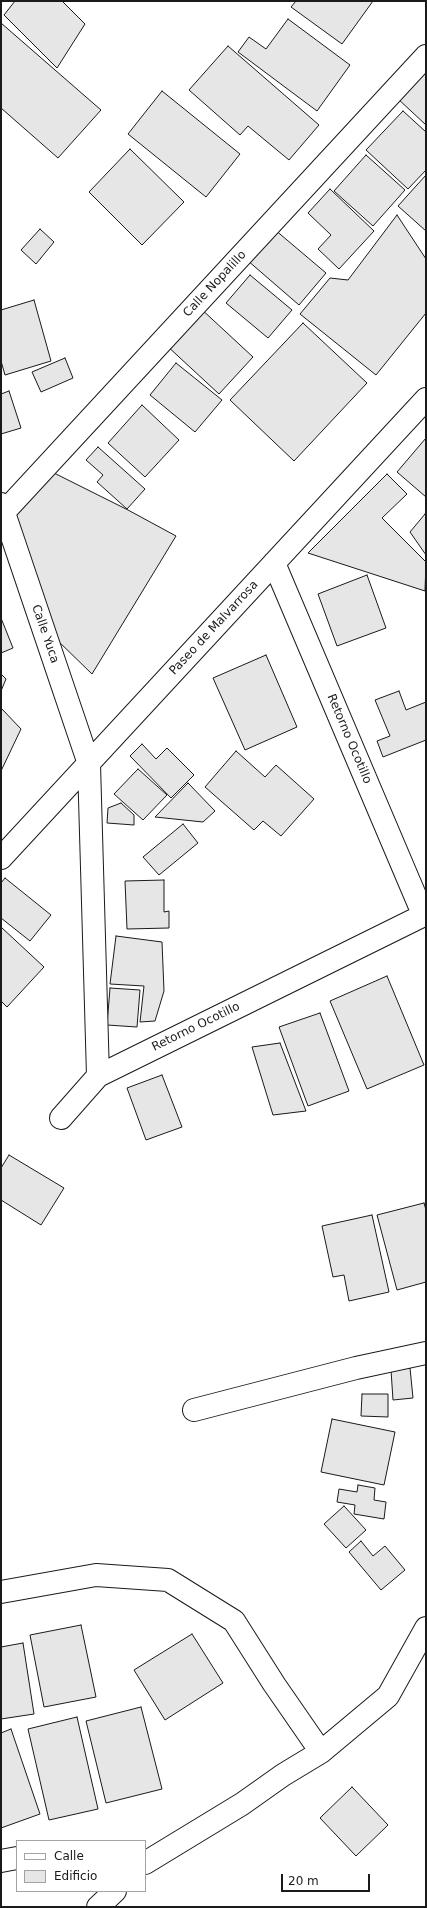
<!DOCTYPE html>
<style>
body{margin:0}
#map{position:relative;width:427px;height:1908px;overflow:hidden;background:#fff;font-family:"DejaVu Sans",sans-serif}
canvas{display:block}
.frame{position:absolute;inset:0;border:2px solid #1a1a1a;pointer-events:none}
.legend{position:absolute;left:16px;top:1840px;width:130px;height:52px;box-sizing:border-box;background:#fff;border:1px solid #a3a3a3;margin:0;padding:5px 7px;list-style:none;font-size:12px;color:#1a1a1a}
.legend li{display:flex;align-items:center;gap:8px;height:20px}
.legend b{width:20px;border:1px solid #a3a3a3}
.scale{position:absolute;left:281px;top:1874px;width:89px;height:18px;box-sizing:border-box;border:2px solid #1a1a1a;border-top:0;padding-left:5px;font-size:12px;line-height:14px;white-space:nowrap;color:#1a1a1a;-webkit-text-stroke:3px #fff;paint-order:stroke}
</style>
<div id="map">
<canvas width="427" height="1908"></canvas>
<div class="frame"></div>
<ul class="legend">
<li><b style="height:5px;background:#fff"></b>Calle</li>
<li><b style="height:11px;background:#e6e6e6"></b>Edificio</li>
</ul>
<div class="scale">20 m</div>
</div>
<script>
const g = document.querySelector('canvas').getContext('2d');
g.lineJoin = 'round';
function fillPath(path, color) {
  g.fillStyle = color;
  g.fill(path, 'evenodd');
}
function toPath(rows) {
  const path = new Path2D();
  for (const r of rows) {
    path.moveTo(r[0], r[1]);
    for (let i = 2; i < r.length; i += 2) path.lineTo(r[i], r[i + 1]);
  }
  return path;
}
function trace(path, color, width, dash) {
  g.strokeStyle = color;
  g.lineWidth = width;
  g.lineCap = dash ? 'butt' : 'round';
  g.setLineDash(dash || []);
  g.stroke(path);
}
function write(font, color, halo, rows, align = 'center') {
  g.font = font + ' "DejaVu Sans",sans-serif';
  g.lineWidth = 3;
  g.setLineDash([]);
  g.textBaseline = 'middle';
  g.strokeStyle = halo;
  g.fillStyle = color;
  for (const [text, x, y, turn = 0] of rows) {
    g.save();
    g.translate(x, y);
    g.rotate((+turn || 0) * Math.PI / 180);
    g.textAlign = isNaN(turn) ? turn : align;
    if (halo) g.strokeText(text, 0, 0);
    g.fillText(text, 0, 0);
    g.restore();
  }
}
const building = toPath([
 [15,1,62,1,85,24,57,68,4,15,15,1],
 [296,1,373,1,342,44,291,7,296,1],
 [288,19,350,65,317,111,238,52,249,37,266,49,288,19],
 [1,23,101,110,58,158,1,108,1,23],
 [228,46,319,125,289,160,248,126,240,135,189,90,228,46],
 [426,67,426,125,397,98,426,67],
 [162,91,240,154,206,197,128,134,162,91],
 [403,111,426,132,426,170,408,189,366,150,403,111],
 [130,149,184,202,142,245,89,192,130,149],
 [366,155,405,190,373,226,334,191,366,155],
 [426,175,426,231,398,206,426,175],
 [330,189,374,231,339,269,318,249,331,235,308,213,330,189],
 [397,215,426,259,426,313,376,375,300,314,330,278,348,280,397,215],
 [40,229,54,242,36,264,21,250,40,229],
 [274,229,326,273,299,305,247,260,274,229],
 [250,275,292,310,268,338,226,303,250,275],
 [34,300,51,361,5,375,1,361,1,310,34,300],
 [199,307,253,357,219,394,165,344,199,307],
 [303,323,367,383,294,461,230,400,303,323],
 [65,358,73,378,41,392,32,372,65,358],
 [176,363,222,400,195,432,150,395,176,363],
 [9,391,21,428,1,434,1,394,9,391],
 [142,405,179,440,145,477,108,443,142,405],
 [426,438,426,497,397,472,426,438],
 [98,447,145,489,127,509,97,482,103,475,86,460,98,447],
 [48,470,128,510,176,536,92,674,55,638,10,511,48,470],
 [387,474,407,494,382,518,426,562,425,591,308,553,387,474],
 [425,514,426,514,426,555,410,532,425,514],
 [367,575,386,628,337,646,318,594,367,575],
 [1,618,13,648,1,653,1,618],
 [266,655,297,727,245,750,213,678,266,655],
 [1,674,6,679,1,691,1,674],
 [399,691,406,710,426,702,426,740,383,757,377,741,390,736,375,700,399,691],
 [1,708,21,729,1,771,1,708],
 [142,744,156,759,167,748,194,775,171,798,130,756,142,744],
 [236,751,265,777,276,765,314,799,281,836,263,821,254,830,205,787,236,751],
 [138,769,167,795,143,820,114,794,138,769],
 [188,783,215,811,203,822,155,817,188,783],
 [121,803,134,815,134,825,107,823,108,808,121,803],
 [183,824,198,843,159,875,143,857,183,824],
 [5,878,51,915,30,941,1,918,1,883,5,878],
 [164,880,164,912,169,911,169,928,127,929,125,881,164,880],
 [1,927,44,967,7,1007,1,1001,1,927],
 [116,936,162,942,164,991,155,1021,140,1022,144,986,110,984,116,936],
 [387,976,424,1065,367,1089,330,1001,387,976],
 [110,988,140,990,137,1027,107,1025,110,988],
 [320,1013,349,1091,308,1106,279,1027,320,1013],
 [280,1043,306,1111,273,1115,252,1047,280,1043],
 [162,1075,182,1127,146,1140,127,1088,162,1075],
 [9,1155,64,1188,41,1225,1,1200,1,1168,9,1155],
 [424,1203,426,1210,426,1282,397,1290,377,1215,424,1203],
 [372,1215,389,1292,349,1301,344,1275,333,1277,322,1226,372,1215],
 [410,1368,413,1398,393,1400,391,1370,410,1368],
 [362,1394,388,1394,388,1417,361,1416,362,1394],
 [332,1419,395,1432,384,1485,321,1472,332,1419],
 [358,1485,375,1488,374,1500,386,1502,384,1519,354,1514,355,1505,337,1502,339,1489,357,1492,358,1485],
 [344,1506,366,1530,346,1548,324,1524,344,1506],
 [361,1541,373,1556,385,1546,405,1570,381,1590,349,1552,361,1541],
 [81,1625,96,1697,44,1707,30,1635,81,1625],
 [192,1634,223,1683,165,1720,134,1670,192,1634],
 [23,1643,34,1714,1,1719,1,1647,23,1643],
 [141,1707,162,1789,106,1803,86,1721,141,1707],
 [77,1717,98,1809,49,1820,28,1729,77,1717],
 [11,1729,40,1814,1,1828,1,1733,11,1729],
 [352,1787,388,1825,356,1856,320,1818,352,1787]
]);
fillPath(building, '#e6e6e6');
trace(building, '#1a1a1a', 1);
const minor = toPath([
 [1,504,89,764,98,1076,61,1118],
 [4,512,426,56],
 [274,563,423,914],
 [1,858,426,399],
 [98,1076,426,914],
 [194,1410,356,1368,426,1353],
 [1,1592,96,1575,168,1580,234,1621,274,1684,321,1752],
 [1,1861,17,1858],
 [145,1863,242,1804,283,1775,321,1752,388,1696,426,1628],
 [98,1907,115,1891]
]);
trace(minor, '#1a1a1a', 24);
trace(minor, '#fff', 22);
write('12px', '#1a1a1a', '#fff', [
 ["Calle Nopalillo",215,284,-47],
 ["Paseo de Malvarrosa",214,628,-47],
 ["Calle Yuca",45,634,71],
 ["Retorno Ocotillo",349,739,67],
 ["Retorno Ocotillo",196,1027,-26]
]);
</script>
